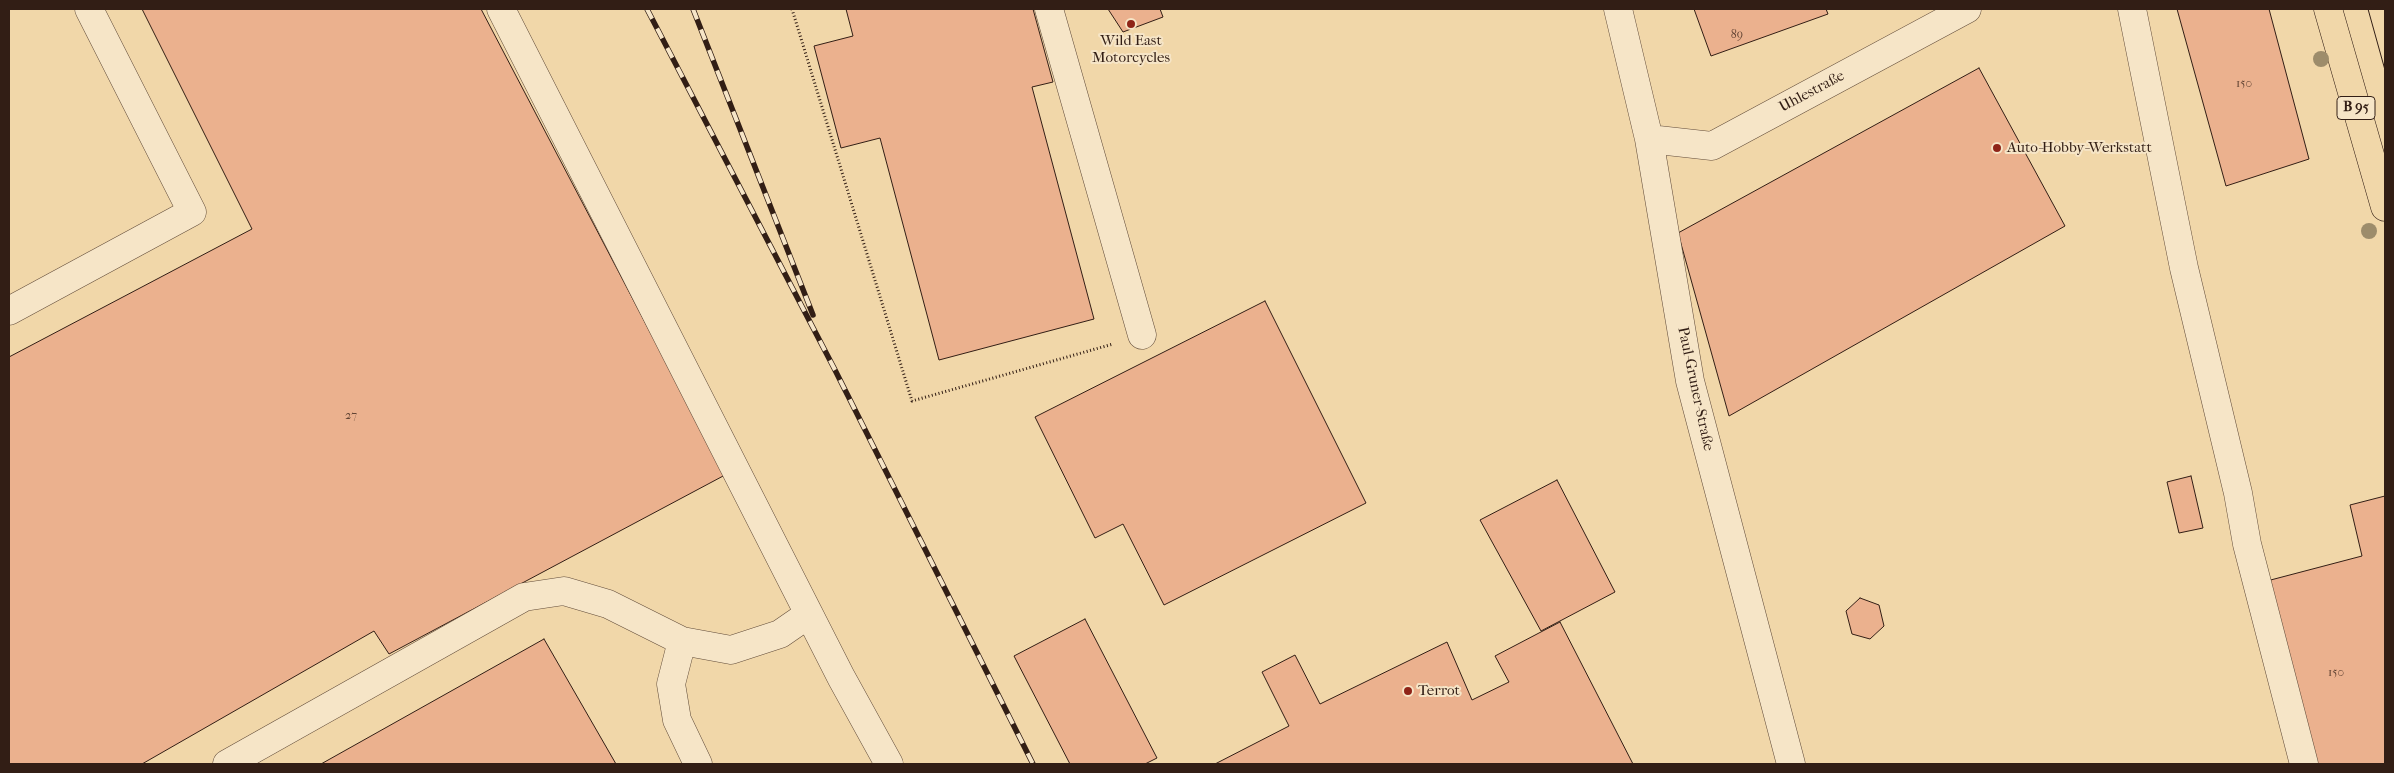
<!DOCTYPE html>
<meta charset="utf-8">
<style>
body{margin:0}
#map{position:relative;width:2394px;height:773px;overflow:hidden;background:#f1d7a9;font-family:"IM FELL French Canon",serif}
canvas{display:block}
.frame{position:absolute;inset:0;border:10px solid #321e15;pointer-events:none}
</style>
<div id="map">
<canvas width="2394" height="773"></canvas>
<div class="frame"></div>
</div>
<script>
const g = document.querySelector('canvas').getContext('2d');
g.lineJoin = 'round';
function fillPath(path, color) {
  g.fillStyle = color;
  g.fill(path, 'evenodd');
}
function toPath(rows) {
  const path = new Path2D();
  for (const r of rows) {
    path.moveTo(r[0], r[1]);
    for (let i = 2; i < r.length; i += 2) path.lineTo(r[i], r[i + 1]);
  }
  return path;
}
function trace(path, color, width, dash) {
  g.strokeStyle = color;
  g.lineWidth = width;
  g.lineCap = dash ? 'butt' : 'round';
  g.setLineDash(dash || []);
  g.stroke(path);
}
function write(font, color, halo, rows, align = 'center') {
  g.font = font + ' "IM FELL French Canon",serif';
  g.lineWidth = 4;
  g.setLineDash([]);
  g.textBaseline = 'middle';
  g.strokeStyle = halo;
  g.fillStyle = color;
  for (const [text, x, y, turn = 0] of rows) {
    g.save();
    g.translate(x, y);
    g.rotate((+turn || 0) * Math.PI / 180);
    g.textAlign = isNaN(turn) ? turn : align;
    if (halo) g.strokeText(text, 0, 0);
    g.fillText(text, 0, 0);
    g.restore();
  }
}
const building = toPath([
 [142,9,481,9,725,475,389,654,374,631,142,764,9,764,9,357,252,229,142,9],
 [846,9,1033,9,1053,82,1032,87,1094,319,939,360,880,138,841,148,814,46,853,36,846,9],
 [1108,9,1160,9,1163,17,1123,32,1108,9],
 [1694,9,1826,9,1828,14,1711,56,1694,9],
 [2177,9,2269,9,2309,159,2226,186,2177,9],
 [1979,68,2065,226,1729,416,1678,233,1979,68],
 [1265,301,1366,503,1164,605,1123,524,1095,538,1035,417,1265,301],
 [2191,476,2203,528,2179,533,2167,482,2191,476],
 [1557,480,1615,592,1541,631,1480,520,1557,480],
 [2385,496,2385,764,2311,764,2263,582,2362,556,2350,505,2385,496],
 [1860,598,1879,605,1884,626,1870,639,1852,634,1846,611,1860,598],
 [1085,619,1157,758,1145,764,1070,764,1014,656,1085,619],
 [1560,622,1633,764,1215,764,1289,726,1262,672,1295,655,1320,704,1447,642,1472,700,1509,682,1495,656,1560,622],
 [544,639,616,764,321,764,544,639]
]);
fillPath(building, '#ebb18e');
trace(building, '#321e15', 1);
const minor = toPath([
 [501,9,841,677,889,764],
 [1049,9,1142,335],
 [1618,9,1649,139,1690,381,1791,764],
 [2132,9,2184,268,2238,493,2247,544,2304,764],
 [1649,139,1712,146,1967,9],
 [9,311,192,212,89,9],
 [682,641,671,684,677,720,698,764],
 [227,764,524,597,564,591,608,604,682,641,731,650,780,634,809,614]
]);
const major = toPath([
 [2328,9,2385,207]
]);
trace(minor, '#624c3a', 29);
trace(major, '#321e15', 29);
trace(toPath([
 [792,9,912,401,1113,344]
]), '#321e15', 3, [1, 2.5]);
trace(minor, '#f6e5c7', 28);
trace(major, '#f1d7a9', 28);
trace(toPath([
 [2368,9,2385,70]
]), '#321e15', 1);
const rail = toPath([
 [647,9,834,368,1033,764],
 [693,9,813,315]
]);
trace(rail, '#321e15', 5.5);
trace(rail, '#f6e5c7', 4, [11]);
g.fillStyle = '#9d8c6b';
for (const [x, y] of [
 [2321,59],
 [2369,231]
]) {
  g.beginPath();
  g.arc(x, y, 8, 0, 2 * Math.PI);
  g.fill();
}
for (const [x, y, r, color] of [
 [1131,24,5,"#8f2418"],
 [1997,148,5,"#8f2418"],
 [1408,691,5,"#8f2418"]
]) {
  const dot = new Path2D();
  dot.arc(x, y, r, 0, 2 * Math.PI);
  g.fillStyle = color;
  g.fill(dot);
  trace(dot, '#f6e5c7', 2);
}
write('12px', '#604333', null, [
 ["89",1737,35],
 ["150",2244,84],
 ["27",351,416],
 ["150",2336,673]
]);
for (const [x, y, w] of [
 [2356,108,38]
]) {
  const box = new Path2D();
  box.roundRect(x - w / 2, y - 11.5, w, 23, 4);
  g.fillStyle = '#f6e5c7';
  g.fill(box);
  trace(box, '#321e15', 1);
}
write('bold 14px', '#321e15', null, [
 ["B 95",2356,108]
]);
write('15px', '#321e15', '#f6e5c7', [
 ["Wild East",1131,41,"center"],
 ["Motorcycles",1131,58,"center"],
 ["Auto-Hobby-Werkstatt",2007,148],
 ["Terrot",1418,691]
], 'left');
write('15px', '#321e15', '#f6e5c7', [
 ["Uhlestraße",1812,92,-28],
 ["Paul-Gruner-Straße",1695,389,78]
]);
</script>
